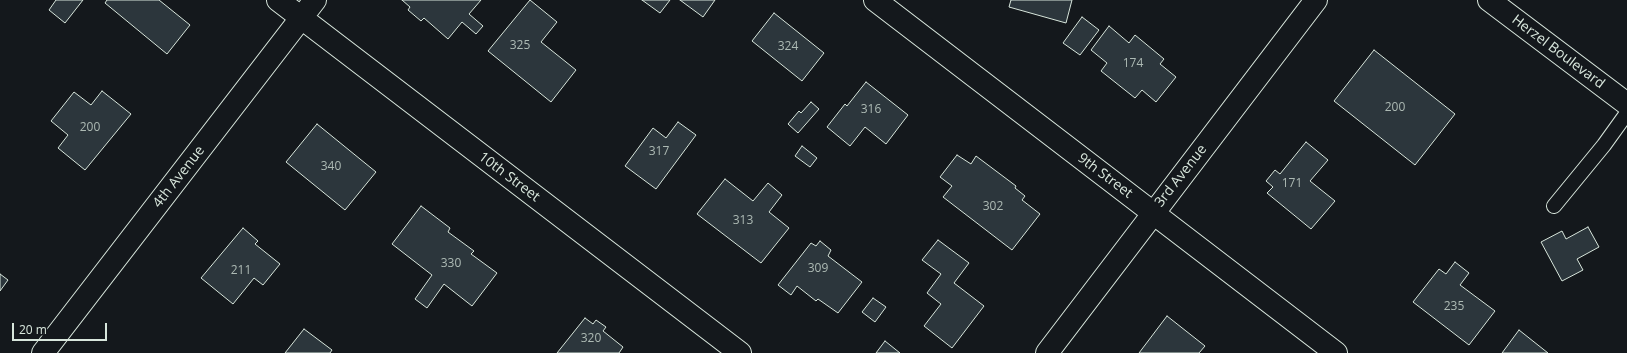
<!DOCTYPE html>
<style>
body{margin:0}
#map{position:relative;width:1627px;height:353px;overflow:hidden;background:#14181c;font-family:"Open Sans",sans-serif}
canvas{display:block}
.scale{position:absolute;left:12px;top:323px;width:95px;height:18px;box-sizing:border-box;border:2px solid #d8e6dc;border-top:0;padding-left:5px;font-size:12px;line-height:14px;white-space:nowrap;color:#d8e6dc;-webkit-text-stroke:3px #14181c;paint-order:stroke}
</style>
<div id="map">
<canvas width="1627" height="353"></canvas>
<div class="scale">20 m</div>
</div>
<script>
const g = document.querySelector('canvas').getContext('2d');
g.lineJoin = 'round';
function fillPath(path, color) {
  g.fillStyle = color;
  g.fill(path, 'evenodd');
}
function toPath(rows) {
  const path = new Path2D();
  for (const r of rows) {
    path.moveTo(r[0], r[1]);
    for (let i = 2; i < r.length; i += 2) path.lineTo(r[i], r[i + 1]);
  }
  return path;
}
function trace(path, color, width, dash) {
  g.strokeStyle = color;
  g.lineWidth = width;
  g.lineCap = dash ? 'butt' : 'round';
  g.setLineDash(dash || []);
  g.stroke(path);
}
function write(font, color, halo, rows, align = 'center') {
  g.font = font + ' "Open Sans",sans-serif';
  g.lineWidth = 3;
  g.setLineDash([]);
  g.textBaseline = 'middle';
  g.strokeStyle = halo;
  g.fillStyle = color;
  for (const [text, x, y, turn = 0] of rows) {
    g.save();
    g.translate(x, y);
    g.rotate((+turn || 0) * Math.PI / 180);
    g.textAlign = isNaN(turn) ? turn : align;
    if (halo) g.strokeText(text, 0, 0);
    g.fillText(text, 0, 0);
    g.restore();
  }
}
const building = toPath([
 [56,0,83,0,65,23,49,10,56,0],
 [107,0,159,0,190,25,167,54,105,3,107,0],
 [402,0,481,0,469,14,483,26,476,34,462,22,448,39,424,18,421,21,408,10,410,7,402,0],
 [530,0,557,22,541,42,576,70,551,102,488,51,530,0],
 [642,0,670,0,660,13,642,0],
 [680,0,715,0,703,17,680,0],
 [1011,0,1072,0,1066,23,1009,7,1011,0],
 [774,13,824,53,802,81,752,41,774,13],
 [1082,17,1099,30,1080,55,1063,43,1082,17],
 [1109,26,1129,43,1135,35,1164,59,1160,64,1176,77,1156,102,1142,90,1135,98,1101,71,1107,63,1091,50,1109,26],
 [1374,50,1455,114,1415,165,1334,101,1374,50],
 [866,82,908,115,886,144,865,127,850,146,827,127,845,104,847,106,866,82],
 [102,91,131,114,85,170,58,148,68,135,51,121,74,92,91,105,102,91],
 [811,102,819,109,798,133,788,124,799,111,801,113,811,102],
 [678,122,696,135,656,189,625,166,653,128,666,138,678,122],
 [317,124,376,172,345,210,286,162,317,124],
 [1306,142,1328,160,1310,181,1335,201,1311,229,1267,193,1273,187,1266,181,1275,170,1280,174,1306,142],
 [802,146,817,158,810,167,795,156,802,146],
 [957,155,971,164,976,156,1016,186,1015,188,1025,196,1022,200,1040,214,1012,250,943,197,952,186,940,177,957,155],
 [725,179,753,201,768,183,782,195,769,212,789,228,761,263,697,214,725,179],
 [421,206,450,228,448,232,474,251,471,254,497,273,472,306,444,284,427,308,415,299,432,275,392,244,421,206],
 [1588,227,1599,247,1577,259,1583,270,1562,281,1541,242,1562,231,1566,239,1588,227],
 [243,228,258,241,255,244,280,264,263,285,254,278,233,304,201,278,243,228],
 [938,240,969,263,954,283,984,306,952,348,924,326,941,304,927,293,941,274,922,260,938,240],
 [820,241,831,250,828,256,862,282,838,313,818,299,816,301,797,286,791,295,778,285,811,243,816,246,820,241],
 [1455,262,1469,273,1460,285,1495,311,1469,345,1413,302,1439,269,1446,274,1455,262],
 [0,274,8,280,0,291,0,274],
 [873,298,886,307,875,322,862,312,873,298],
 [1167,316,1205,346,1199,353,1139,353,1167,316],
 [585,318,593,324,596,320,606,327,603,331,623,347,619,353,557,353,585,318],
 [304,329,332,350,330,353,285,353,304,329],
 [1519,330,1548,353,1502,353,1519,330],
 [885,341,900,353,876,353,885,341]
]);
fillPath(building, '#2c363c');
trace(building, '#d8e6dc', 1);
const service = toPath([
 [1554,206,1604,145,1627,113]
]);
const minor = toPath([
 [278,0,740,353],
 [875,0,1336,353],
 [43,353,315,0],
 [1047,353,1316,0]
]);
const tertiary = toPath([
 [1489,0,1627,104]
]);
trace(service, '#d8e6dc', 16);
trace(minor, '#d8e6dc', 24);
trace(tertiary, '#d8e6dc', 24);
trace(service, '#14181c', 14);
trace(minor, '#14181c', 22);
trace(tertiary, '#14181c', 22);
write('12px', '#adbab4', null, [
 ["325",520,46],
 ["324",788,47],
 ["174",1133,64],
 ["200",1395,108],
 ["316",871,110],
 ["200",90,128],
 ["317",659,152],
 ["340",331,167],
 ["171",1292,184],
 ["302",993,207],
 ["313",743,221],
 ["330",451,264],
 ["309",818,269],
 ["211",241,271],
 ["235",1454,307],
 ["320",591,339]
]);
write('14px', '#d8e6dc', '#14181c', [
 ["Herzel Boulevard",1558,52,37],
 ["9th Street",1105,176,37],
 ["3rd Avenue",1181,176,-52],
 ["4th Avenue",179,177,-52],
 ["10th Street",509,177,37]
]);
</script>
